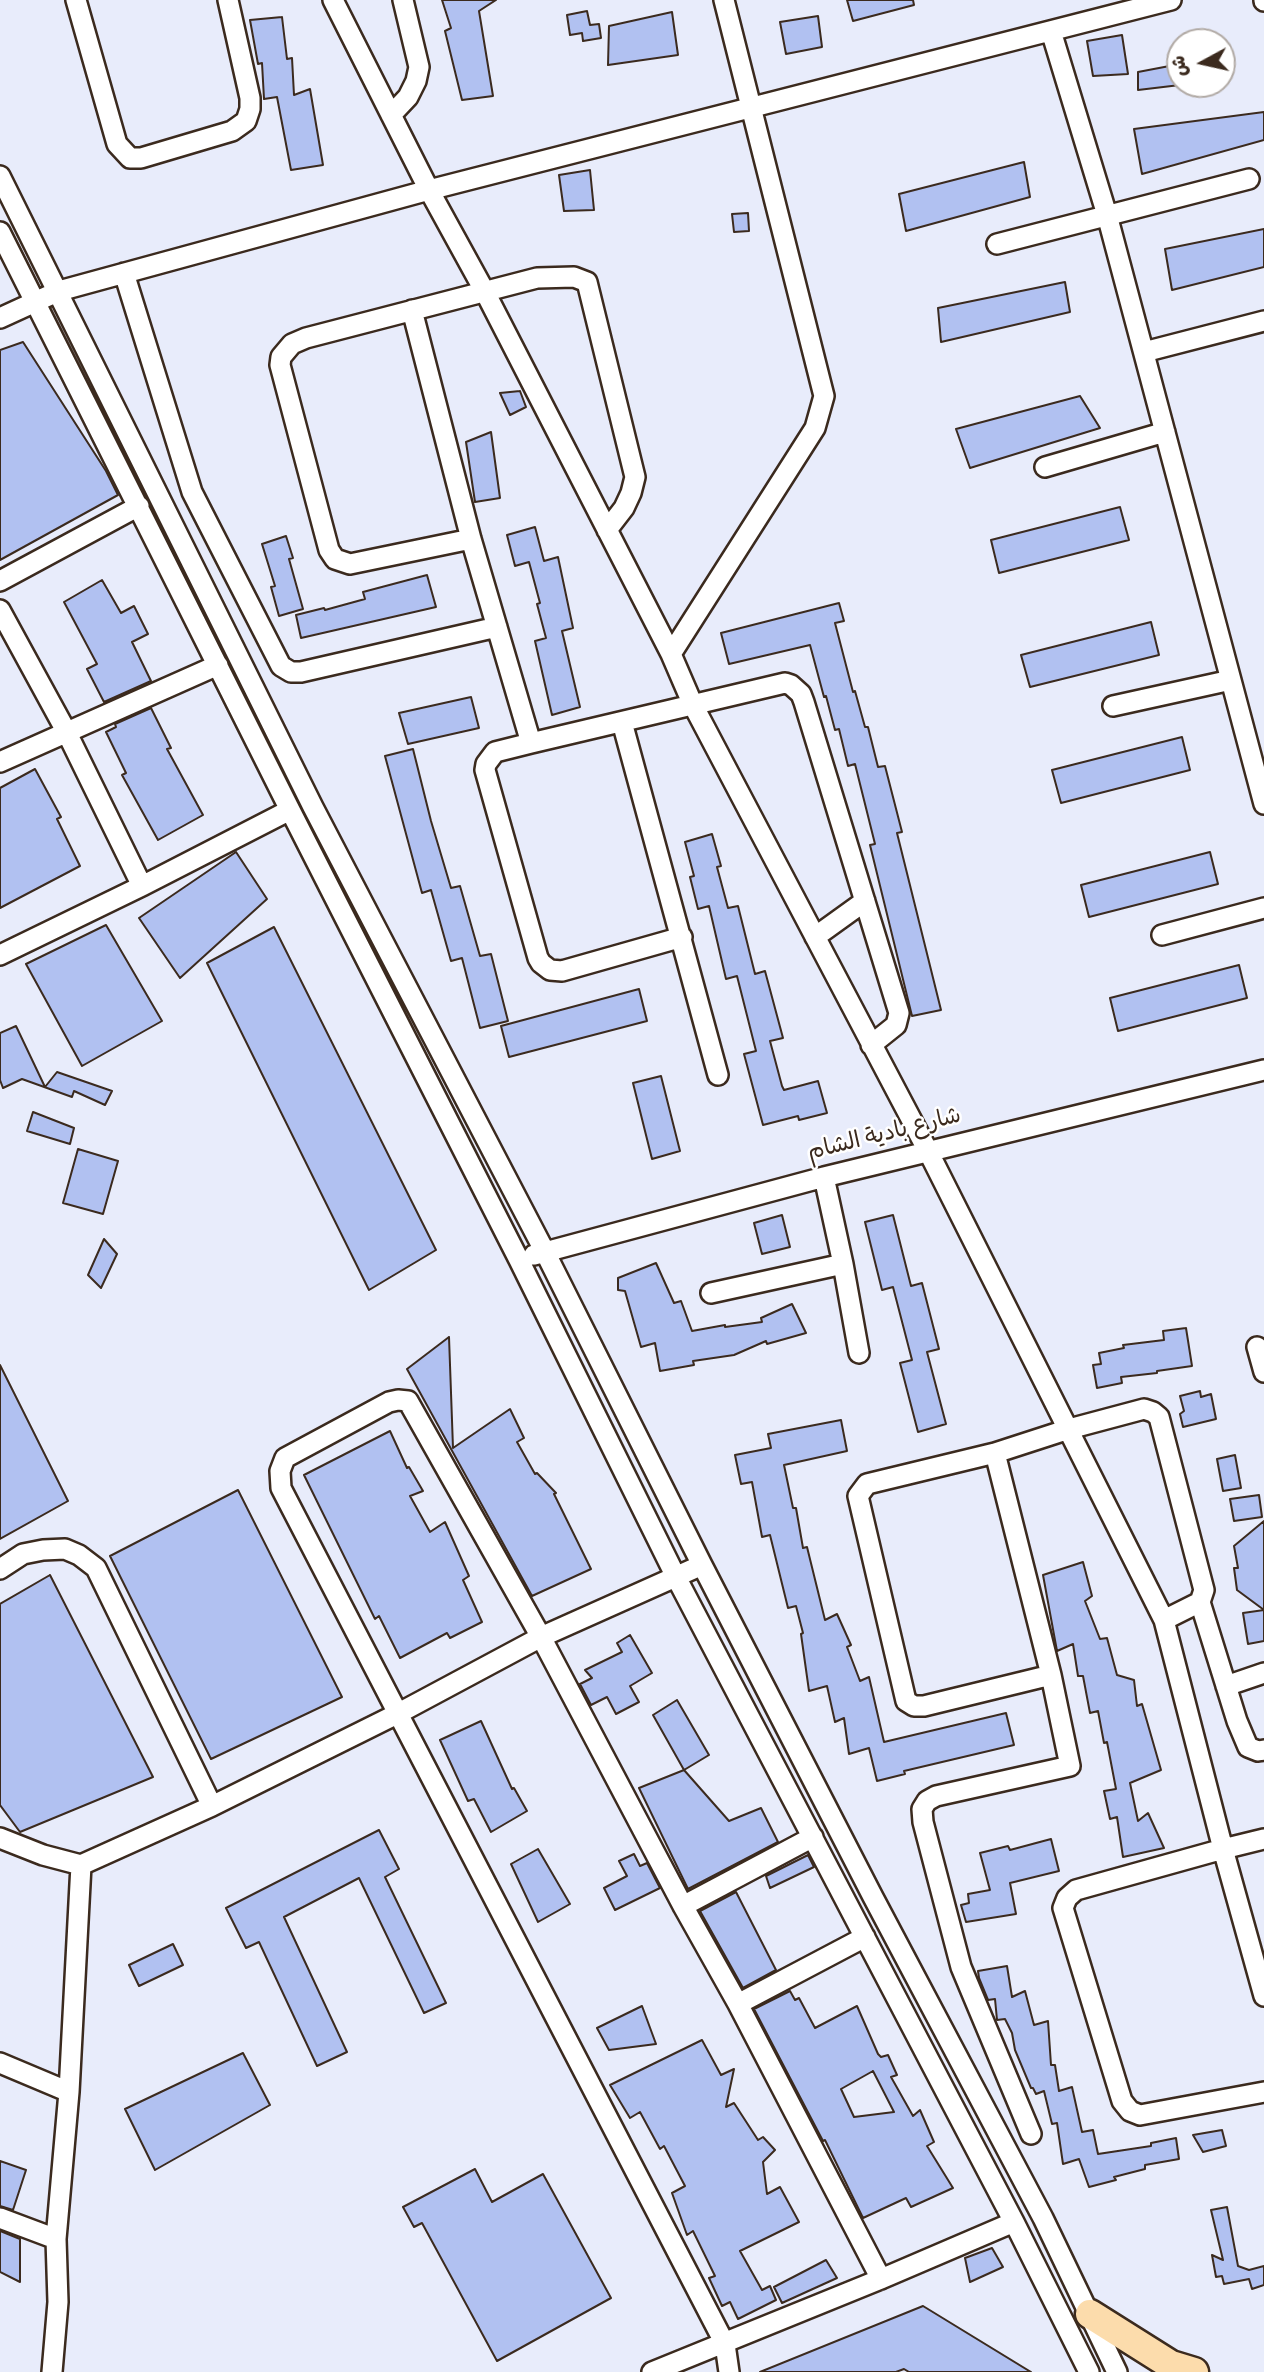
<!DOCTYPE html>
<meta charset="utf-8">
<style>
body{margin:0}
#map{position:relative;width:1264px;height:2372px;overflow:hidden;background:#e8ecfb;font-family:Dekko,"Playpen Sans Arabic",sans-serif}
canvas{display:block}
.north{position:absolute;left:1166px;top:28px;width:70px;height:70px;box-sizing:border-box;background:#fff;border:2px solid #b1aaa5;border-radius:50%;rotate:262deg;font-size:19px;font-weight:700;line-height:28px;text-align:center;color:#3b2a1e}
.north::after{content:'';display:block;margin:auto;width:24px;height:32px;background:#3b2a1e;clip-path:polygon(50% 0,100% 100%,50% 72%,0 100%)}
</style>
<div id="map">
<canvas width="1264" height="2372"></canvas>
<div class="north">ش</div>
</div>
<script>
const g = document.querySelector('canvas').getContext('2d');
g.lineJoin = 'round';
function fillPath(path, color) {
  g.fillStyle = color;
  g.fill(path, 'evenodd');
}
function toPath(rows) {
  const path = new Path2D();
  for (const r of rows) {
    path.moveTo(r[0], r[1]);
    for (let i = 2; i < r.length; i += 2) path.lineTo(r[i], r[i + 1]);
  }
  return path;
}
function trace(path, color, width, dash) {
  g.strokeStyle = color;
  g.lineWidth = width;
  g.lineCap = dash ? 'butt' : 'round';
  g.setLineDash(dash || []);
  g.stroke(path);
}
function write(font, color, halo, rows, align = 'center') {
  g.font = font + ' Dekko,"Playpen Sans Arabic",sans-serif';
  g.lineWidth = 5;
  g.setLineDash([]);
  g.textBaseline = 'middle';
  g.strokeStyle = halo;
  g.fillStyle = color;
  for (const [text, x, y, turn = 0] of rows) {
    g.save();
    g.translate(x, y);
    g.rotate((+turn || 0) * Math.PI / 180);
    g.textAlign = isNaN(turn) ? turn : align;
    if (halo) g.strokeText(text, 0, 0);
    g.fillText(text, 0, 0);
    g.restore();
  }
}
const building = toPath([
 [442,0,496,0,479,11,493,96,462,100,445,31,451,28,442,0],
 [847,0,913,0,914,5,853,21,847,0],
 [587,11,590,25,599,24,601,38,583,41,582,33,570,35,567,15,587,11],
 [672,12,678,55,608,65,609,26,672,12],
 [818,16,822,47,786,54,780,22,818,16],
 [282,17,287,59,292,58,294,95,310,89,323,165,291,170,277,97,264,99,262,63,258,64,250,20,282,17],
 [1122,35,1128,74,1093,76,1087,41,1122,35],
 [1180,64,1180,85,1138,90,1138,72,1180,64],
 [1264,112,1264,140,1142,174,1134,129,1264,112],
 [1024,162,1030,197,906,231,899,194,1024,162],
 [590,170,594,210,564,211,559,175,590,170],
 [748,213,749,231,734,232,732,214,748,213],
 [1264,229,1264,267,1172,290,1165,249,1264,229],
 [1065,282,1070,312,941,342,938,308,1065,282],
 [23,342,106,471,118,495,0,560,0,350,23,342],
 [520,391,526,407,510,415,500,393,520,391],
 [1080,396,1100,428,970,468,956,429,1080,396],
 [491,432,500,498,475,502,466,442,491,432],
 [1120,507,1129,540,999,573,991,540,1120,507],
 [535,527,544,561,558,557,573,628,562,631,580,707,552,715,535,641,546,638,537,604,540,603,529,562,515,566,507,535,535,527],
 [286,536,293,558,289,559,303,609,279,616,271,587,275,586,262,544,286,536],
 [427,575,436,607,301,638,296,615,324,608,325,610,365,599,363,592,427,575],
 [102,580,121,613,134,606,148,634,132,642,151,681,104,702,87,669,97,664,64,602,102,580],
 [839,603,844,621,835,623,853,692,855,691,865,727,868,727,878,767,885,766,902,832,897,833,941,1010,912,1016,870,845,875,844,855,764,848,766,839,729,835,730,826,696,824,697,810,645,729,664,721,633,839,603],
 [1151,622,1159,655,1030,687,1021,655,1151,622],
 [471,697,479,728,408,744,399,713,471,697],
 [151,708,171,748,167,749,203,815,158,840,122,775,126,773,106,732,116,727,115,724,151,708],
 [1182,737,1190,770,1061,803,1052,770,1182,737],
 [413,749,431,821,451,888,460,886,480,956,491,954,508,1021,480,1028,462,958,451,961,431,890,422,893,385,756,413,749],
 [35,769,61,817,57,819,80,866,0,908,0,788,35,769],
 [712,834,721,866,717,867,728,908,738,906,755,974,765,971,783,1038,770,1041,782,1086,784,1090,818,1081,827,1113,799,1120,798,1116,763,1125,744,1054,756,1051,737,976,726,979,709,906,698,909,690,877,694,876,685,842,712,834],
 [236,852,267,899,180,978,139,918,236,852],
 [1210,852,1218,884,1089,917,1081,885,1210,852],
 [106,925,162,1021,82,1066,26,964,106,925],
 [274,927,436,1250,369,1290,207,963,274,927],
 [1239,965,1247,998,1118,1031,1110,998,1239,965],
 [639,989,647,1021,509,1057,501,1026,639,989],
 [16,1026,45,1087,57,1072,112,1091,105,1105,74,1091,72,1097,22,1079,3,1088,0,1080,0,1033,16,1026],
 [661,1076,680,1151,652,1159,633,1083,661,1076],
 [33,1112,74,1128,70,1144,27,1131,33,1112],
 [78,1149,118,1161,103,1214,63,1203,78,1149],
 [782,1215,790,1247,762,1254,754,1223,782,1215],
 [893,1215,911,1286,922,1283,939,1349,927,1352,946,1424,918,1432,900,1363,912,1360,893,1287,882,1290,865,1222,893,1215],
 [104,1239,117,1254,101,1288,88,1275,104,1239],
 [656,1263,674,1303,681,1301,692,1331,725,1325,725,1327,762,1322,761,1318,792,1304,806,1333,767,1344,766,1341,734,1355,693,1361,694,1365,660,1371,655,1343,641,1347,625,1291,618,1290,618,1278,656,1263],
 [1186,1328,1192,1366,1157,1371,1157,1373,1121,1377,1122,1383,1097,1388,1093,1365,1101,1364,1099,1353,1124,1348,1123,1345,1164,1340,1163,1331,1186,1328],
 [449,1337,453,1448,510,1409,524,1438,517,1442,535,1474,537,1473,556,1493,554,1494,591,1569,532,1596,407,1369,449,1337],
 [0,1365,68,1501,0,1539,0,1365],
 [1200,1391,1201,1397,1211,1394,1216,1419,1183,1427,1180,1414,1184,1411,1180,1396,1200,1391],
 [841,1420,847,1451,784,1465,793,1508,796,1508,803,1548,807,1547,825,1620,837,1614,851,1645,847,1647,860,1681,869,1677,884,1742,1006,1713,1014,1745,904,1771,905,1774,877,1781,869,1748,849,1754,844,1718,835,1722,827,1686,809,1691,801,1634,803,1633,796,1606,788,1608,770,1535,762,1537,752,1482,741,1484,735,1455,771,1448,768,1434,841,1420],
 [390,1431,407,1468,409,1467,423,1491,410,1496,430,1532,445,1522,469,1576,463,1580,482,1622,450,1638,447,1633,400,1658,379,1616,375,1619,304,1475,390,1431],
 [1235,1455,1241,1488,1223,1491,1217,1459,1235,1455],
 [238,1490,342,1697,211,1759,110,1556,238,1490],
 [1259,1495,1262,1517,1234,1521,1230,1499,1259,1495],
 [1264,1521,1264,1610,1237,1590,1234,1568,1238,1568,1234,1546,1264,1521],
 [1083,1562,1092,1596,1085,1601,1100,1639,1107,1638,1117,1675,1134,1680,1137,1706,1142,1704,1161,1770,1130,1783,1138,1821,1148,1813,1164,1848,1123,1857,1117,1817,1110,1819,1104,1791,1116,1789,1107,1742,1104,1743,1098,1711,1090,1713,1083,1676,1078,1676,1073,1644,1057,1651,1043,1575,1083,1562],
 [50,1575,153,1777,20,1832,0,1805,0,1604,50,1575],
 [1264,1610,1264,1641,1248,1644,1243,1613,1264,1610],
 [630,1635,652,1673,630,1686,639,1702,616,1714,607,1697,591,1705,580,1684,592,1678,585,1670,622,1652,617,1643,630,1635],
 [677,1700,709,1755,684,1770,653,1715,677,1700],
 [481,1721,512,1789,514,1788,527,1811,491,1832,474,1799,468,1801,440,1740,481,1721],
 [684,1770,729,1821,761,1808,778,1842,688,1889,639,1788,684,1770],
 [379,1830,399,1869,385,1877,446,2003,424,2013,359,1878,284,1917,347,2052,317,2066,259,1942,246,1948,226,1908,379,1830],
 [1051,1839,1059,1871,1010,1883,1016,1914,966,1922,961,1905,969,1903,968,1894,990,1890,980,1853,1008,1846,1010,1850,1051,1839],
 [538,1849,570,1904,538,1922,511,1864,538,1849],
 [634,1854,640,1866,647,1863,660,1888,615,1910,604,1888,627,1876,619,1861,634,1854],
 [808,1855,814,1867,770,1888,766,1876,808,1855],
 [736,1892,776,1970,743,1988,700,1911,736,1892],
 [173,1944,183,1965,139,1986,129,1965,173,1944],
 [1007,1966,1012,1997,1025,1991,1034,2025,1048,2021,1051,2065,1055,2065,1059,2091,1072,2087,1082,2132,1093,2130,1098,2154,1151,2146,1151,2143,1176,2138,1179,2159,1145,2165,1145,2169,1114,2177,1116,2180,1089,2187,1079,2159,1063,2164,1057,2123,1052,2124,1044,2091,1036,2094,1033,2088,1031,2088,1015,2050,1012,2033,1005,2019,997,2020,995,1999,988,2000,979,1978,978,1971,1007,1966],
 [790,1991,795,2000,799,1998,815,2028,857,2006,878,2054,881,2057,888,2055,897,2075,891,2077,913,2116,920,2110,934,2142,927,2146,953,2188,911,2207,906,2198,863,2218,825,2140,823,2141,754,2009,790,1991],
 [873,2071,894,2112,854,2117,841,2089,873,2071],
 [642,2006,656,2044,609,2050,597,2028,642,2006],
 [702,2040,721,2075,734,2069,726,2107,734,2103,758,2140,763,2137,775,2150,763,2162,767,2194,780,2187,799,2222,740,2251,762,2290,770,2286,776,2300,738,2319,730,2302,722,2306,709,2278,715,2276,693,2231,687,2235,672,2193,685,2186,664,2146,660,2149,640,2112,630,2118,610,2085,702,2040],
 [243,2053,270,2105,155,2170,125,2109,243,2053],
 [1222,2130,1226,2146,1203,2152,1193,2135,1222,2130],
 [0,2161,26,2170,13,2210,0,2206,0,2161],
 [475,2169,492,2202,543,2174,611,2298,497,2361,422,2223,414,2227,403,2207,475,2169],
 [1227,2207,1238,2266,1249,2270,1264,2266,1264,2285,1252,2289,1249,2279,1224,2284,1222,2276,1216,2277,1212,2255,1223,2260,1211,2210,1227,2207],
 [0,2231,20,2239,20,2282,0,2272,0,2231],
 [992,2248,1003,2267,970,2282,965,2258,992,2248],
 [826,2260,837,2278,782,2303,774,2287,826,2260],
 [923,2306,1031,2372,909,2372,904,2369,896,2372,760,2372,923,2306]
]);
fillPath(building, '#b1c1f1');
trace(building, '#3b2a1e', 2);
const minor = toPath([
 [76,0,117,144,130,158,141,158,232,131,246,121,250,109,250,98,228,0],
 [333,0,429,190,485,292,671,654,693,705,928,1151,1164,1620,1223,1849,1264,1839],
 [1264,0,1264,1],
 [1051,31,1107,215,1264,804],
 [391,115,408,97,416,81,419,67,403,0],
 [0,176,313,807,545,1252,702,1565,873,1897,1043,2218,1117,2372],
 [0,232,290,810,519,1260,676,1577,1014,2222,1089,2372],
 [997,244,1249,179],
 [124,273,192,492,281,666,291,672,301,672,497,627],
 [412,310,471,539,531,743],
 [0,318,59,291,429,190,1171,0],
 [1144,352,1264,321],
 [1045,467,1165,432],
 [471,539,350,564,335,559,329,550,280,365,281,357,292,344,306,338,537,278,574,277,587,282,635,477,631,493,624,508,607,530],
 [0,581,139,506],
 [0,610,66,731,142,886],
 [671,654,815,428,824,396,724,0],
 [1113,706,1231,680],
 [622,722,718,1075],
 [0,762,218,665],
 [1162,935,1264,908],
 [682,937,562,971,550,970,541,963,538,958,485,770,486,764,495,752,531,743,785,683,791,685,801,694,804,702,899,1013,896,1025,871,1045],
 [815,937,865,901],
 [0,955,142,886,290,810],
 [824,1177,843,1264,859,1353],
 [534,1255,824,1177,1264,1070],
 [711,1293,843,1264],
 [1257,1347,1264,1372],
 [995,1453,1051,1675,924,1706,914,1706,906,1701,858,1496,867,1484,995,1453,1069,1429,1144,1409,1153,1412,1159,1417,1204,1590,1200,1602,1164,1620],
 [0,1569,23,1554,43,1550,65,1549,79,1555,96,1568,212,1806],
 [1200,1602,1237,1721,1248,1747,1258,1751,1264,1750],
 [1226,1686,1264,1673],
 [0,1838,43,1855,81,1865,212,1806,399,1713,541,1637,702,1565],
 [683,1906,813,1837],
 [1264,1996,1223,1849,1076,1890,1067,1898,1063,1908,1122,2101,1130,2111,1140,2115,1264,2092],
 [738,2004,865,1937],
 [0,2063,69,2092],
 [1031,2134,961,1967,923,1822,922,1809,927,1801,936,1796,1070,1766,1051,1675],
 [0,2218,56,2239],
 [52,2372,58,2302,56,2239,69,2092,81,1865],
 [652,2372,881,2279,1014,2222],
 [729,2372,725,2344,281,1488,280,1471,285,1458,389,1402,398,1400,408,1401,541,1637,683,1906,738,2004,881,2279]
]);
const highway = toPath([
 [1090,2314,1171,2365,1194,2372]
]);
trace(minor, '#3b2a1e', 24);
trace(highway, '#3b2a1e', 33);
trace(minor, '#fff', 19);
trace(highway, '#fcdcac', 28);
write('23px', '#3b2a1e', '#fff', [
 ["شارع بادية الشام",885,1137,-14]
]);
</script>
